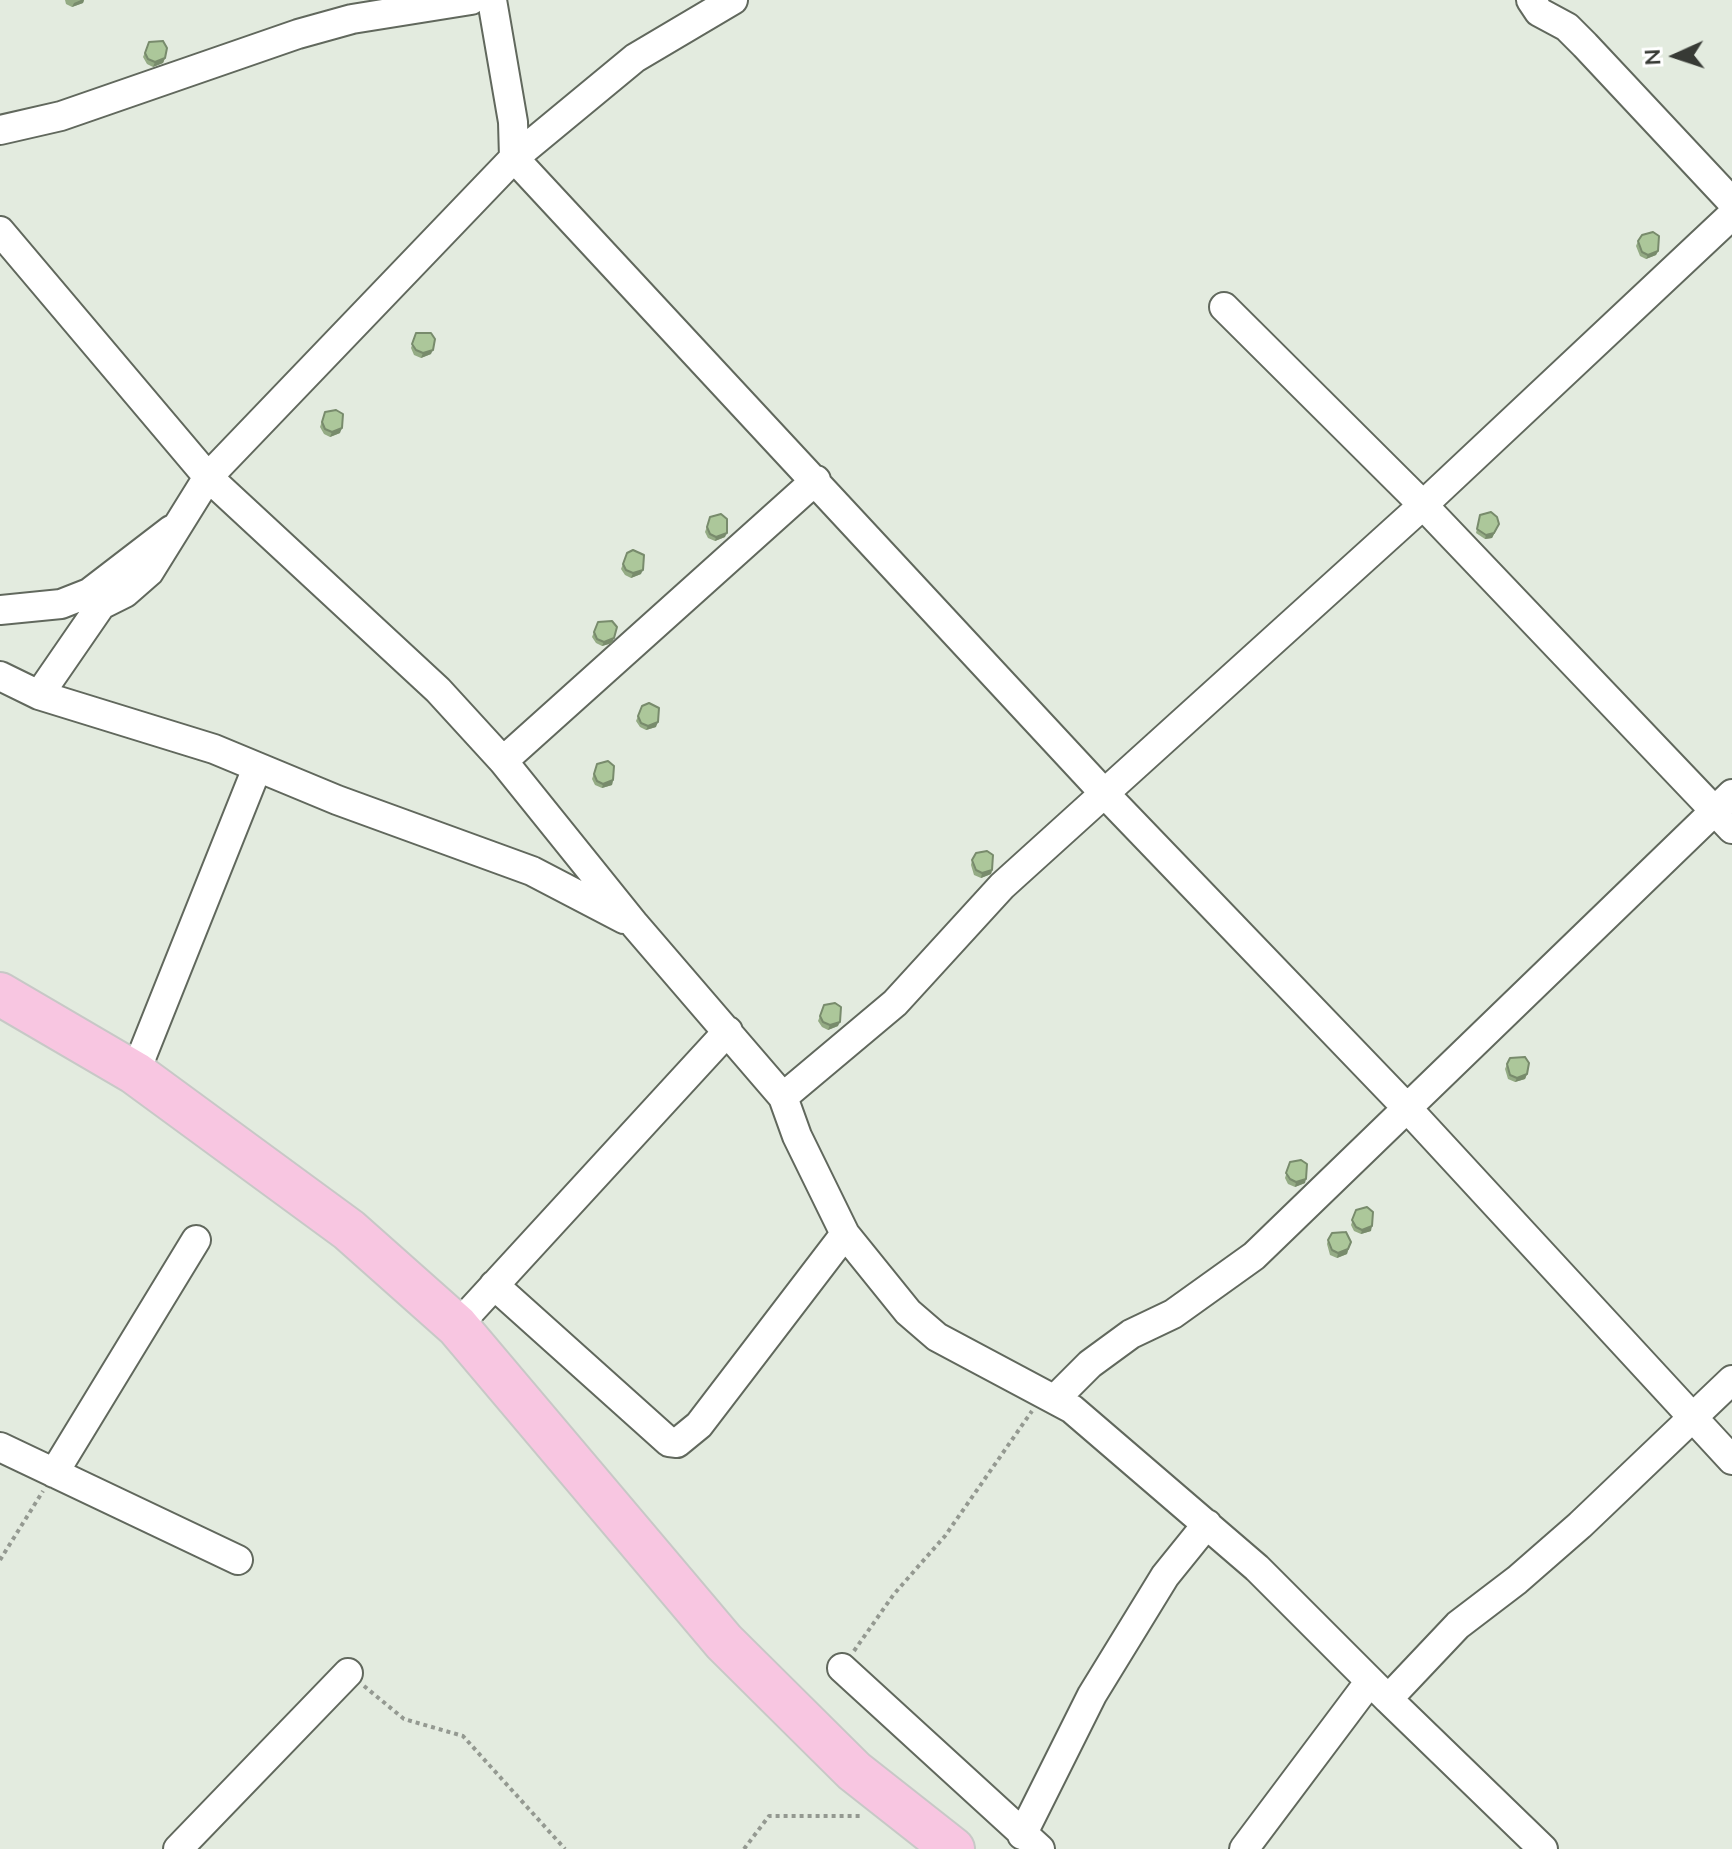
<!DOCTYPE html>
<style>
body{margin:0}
#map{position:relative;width:1732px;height:1849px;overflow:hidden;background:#e3ebdf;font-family:Mulish,sans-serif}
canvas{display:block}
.north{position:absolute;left:1636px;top:16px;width:80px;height:80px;-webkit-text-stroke:6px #fff;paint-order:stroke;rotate:267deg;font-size:22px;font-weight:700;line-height:32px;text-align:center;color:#373a35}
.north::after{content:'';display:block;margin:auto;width:28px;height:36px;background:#373a35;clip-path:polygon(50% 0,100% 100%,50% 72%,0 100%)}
</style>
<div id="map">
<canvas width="1732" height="1849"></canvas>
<div class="north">N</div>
</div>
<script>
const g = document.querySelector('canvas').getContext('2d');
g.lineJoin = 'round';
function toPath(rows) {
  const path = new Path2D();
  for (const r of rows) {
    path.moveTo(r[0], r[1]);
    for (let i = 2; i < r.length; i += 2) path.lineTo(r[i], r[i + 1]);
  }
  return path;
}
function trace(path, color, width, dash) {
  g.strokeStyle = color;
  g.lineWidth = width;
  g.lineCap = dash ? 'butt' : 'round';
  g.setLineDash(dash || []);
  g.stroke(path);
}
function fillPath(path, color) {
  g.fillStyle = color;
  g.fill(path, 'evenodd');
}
const minor = toPath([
 [492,0,513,122,514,158,1105,794,1407,1108,1732,1460],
 [1531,0,1539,12,1567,27,1585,45,1732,202],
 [0,130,61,116,298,34,352,19,471,0],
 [0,231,208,477,438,690,503,761,635,925,783,1097,797,1136,845,1234,908,1312,937,1337,1072,1409,1257,1568,1388,1699],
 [1224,307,1423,505,1732,829],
 [0,610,61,604,89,593,171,530],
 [0,676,39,695,214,749,337,800,532,871,624,919],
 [39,695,101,605,125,593,149,572,208,477,514,158,635,58,733,0],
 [503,761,816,480],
 [135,1073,257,768],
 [783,1097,895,1003,1002,886,1423,505,1732,215],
 [494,1285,669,1442,677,1443,699,1425,845,1234],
 [457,1326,728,1031],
 [1055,1399,1090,1364,1131,1334,1173,1314,1254,1256,1732,794],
 [0,1447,238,1560],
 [54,1473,196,1240],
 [842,1668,1040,1849],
 [1022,1835,1092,1695,1165,1576,1207,1524],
 [178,1849,348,1673],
 [1244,1849,1370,1681],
 [1543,1849,1388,1699,1458,1625,1517,1580,1580,1525,1732,1380]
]);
const highway = toPath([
 [0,994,135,1073,349,1230,457,1326,724,1642,854,1771,953,1849]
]);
trace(minor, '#61685d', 32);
trace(highway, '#c7c8c6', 46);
trace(toPath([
 [0,1560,43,1491],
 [854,1651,894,1594,945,1536,1032,1411],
 [364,1686,404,1719,463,1736,565,1849],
 [744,1849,769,1816,861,1816]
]), '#949991', 4, [4, 4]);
trace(minor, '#fff', 28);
trace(highway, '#f8c6e1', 42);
fillPath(toPath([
 [65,0,84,0,83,3,72,7,66,4],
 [149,42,165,58,163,63,153,67,147,64,143,57],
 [1638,241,1658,251,1656,255,1646,259,1640,256,1636,246],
 [416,333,431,354,421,358,414,355,411,348],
 [325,412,340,433,330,437,324,434,320,427],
 [1480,515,1499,524,1492,538,1485,539,1476,533],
 [710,517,725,537,715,541,708,538,705,532],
 [627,553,641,574,631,578,625,575,621,569],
 [598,622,612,643,602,646,596,643,592,637],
 [642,706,656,727,646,730,640,727,636,721],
 [597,764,613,780,612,785,602,788,595,785,592,779],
 [972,860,992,870,991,874,981,878,974,875,971,865],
 [824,1005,838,1026,828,1030,822,1027,818,1021],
 [1507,1064,1527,1074,1525,1079,1515,1082,1508,1079,1505,1069],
 [1290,1162,1305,1183,1295,1187,1288,1184,1285,1178],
 [1356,1210,1371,1231,1361,1234,1354,1231,1351,1225],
 [1328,1240,1351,1242,1347,1254,1337,1258,1330,1255,1327,1244]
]), '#94ab84');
fillPath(toPath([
 [81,0,84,0,83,3,72,7,74,3],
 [165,58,163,63,153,67,155,62],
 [1658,251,1656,255,1646,259,1648,255],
 [433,350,431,354,421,358,423,353],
 [342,428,340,433,330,437,332,432],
 [1499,524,1492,538,1485,539,1486,535],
 [727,533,725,537,715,541,716,537],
 [643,570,641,574,631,578,633,573],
 [614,638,612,643,602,646,604,642],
 [658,722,656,727,646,730,648,726],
 [613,780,612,785,602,788,603,784],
 [992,870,991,874,981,878,982,873],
 [840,1022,838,1026,828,1030,830,1025],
 [1527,1074,1525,1079,1515,1082,1517,1078],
 [1306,1179,1305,1183,1295,1187,1296,1182],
 [1372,1226,1371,1231,1361,1234,1362,1230],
 [1348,1249,1347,1254,1337,1258,1338,1253]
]), '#788b6c');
const building = toPath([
 [163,41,167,48,165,58,155,62,148,59,145,53,149,42,163,41],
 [1653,232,1659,236,1658,251,1648,255,1642,252,1638,241,1642,235,1653,232],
 [416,333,431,333,435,339,433,350,423,353,416,350,412,344,416,333],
 [336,410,343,414,342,428,332,432,325,429,322,422,325,412,336,410],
 [1491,512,1497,517,1499,524,1494,533,1486,535,1477,529,1480,515,1491,512],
 [721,514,727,519,727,533,716,537,710,534,707,527,710,517,721,514],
 [633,550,644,555,643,570,633,573,626,570,623,564,627,553,633,550],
 [612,621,617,627,614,638,604,642,597,639,594,632,598,622,612,621],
 [649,703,659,708,658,722,648,726,641,723,638,716,642,706,649,703],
 [608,761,614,766,613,780,603,784,597,781,594,774,597,764,608,761],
 [987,851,993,855,992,870,982,873,976,870,972,860,976,853,987,851],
 [835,1003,841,1007,840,1022,830,1025,823,1022,820,1016,824,1005,835,1003],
 [1525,1057,1529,1063,1527,1074,1517,1078,1510,1075,1507,1064,1510,1058,1525,1057],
 [1301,1160,1307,1164,1306,1179,1296,1182,1290,1179,1286,1173,1290,1162,1301,1160],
 [1367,1207,1373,1212,1372,1226,1362,1230,1356,1227,1352,1220,1356,1210,1367,1207],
 [1346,1232,1351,1242,1348,1249,1338,1253,1332,1250,1328,1240,1332,1233,1346,1232]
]);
fillPath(building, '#acc79a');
trace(building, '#788b6c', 2);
</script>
